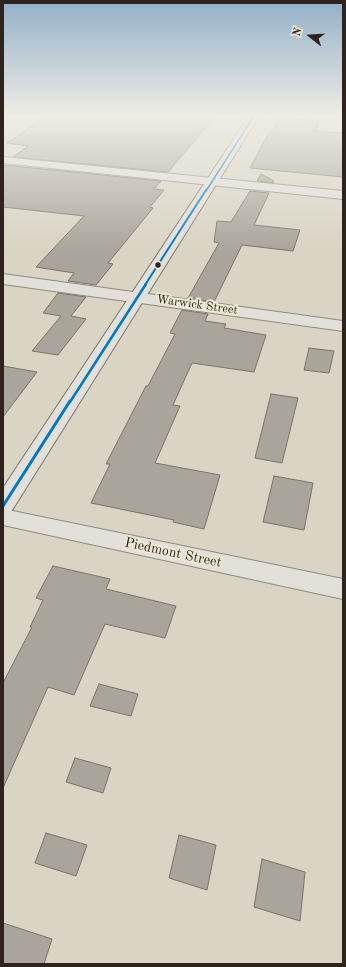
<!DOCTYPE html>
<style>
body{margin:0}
#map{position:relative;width:346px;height:967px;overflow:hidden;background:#d9d4c4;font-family:"Old Standard TT",serif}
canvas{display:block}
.frame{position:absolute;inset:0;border:4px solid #2e231d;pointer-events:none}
.north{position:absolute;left:290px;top:16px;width:40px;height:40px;-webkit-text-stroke:3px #ece6d3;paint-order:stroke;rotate:287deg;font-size:11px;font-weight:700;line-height:16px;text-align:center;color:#2e231d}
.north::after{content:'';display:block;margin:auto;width:14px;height:18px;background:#2e231d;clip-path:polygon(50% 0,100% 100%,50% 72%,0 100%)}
</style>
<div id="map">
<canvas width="346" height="967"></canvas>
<div class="frame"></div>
<div class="north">N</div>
</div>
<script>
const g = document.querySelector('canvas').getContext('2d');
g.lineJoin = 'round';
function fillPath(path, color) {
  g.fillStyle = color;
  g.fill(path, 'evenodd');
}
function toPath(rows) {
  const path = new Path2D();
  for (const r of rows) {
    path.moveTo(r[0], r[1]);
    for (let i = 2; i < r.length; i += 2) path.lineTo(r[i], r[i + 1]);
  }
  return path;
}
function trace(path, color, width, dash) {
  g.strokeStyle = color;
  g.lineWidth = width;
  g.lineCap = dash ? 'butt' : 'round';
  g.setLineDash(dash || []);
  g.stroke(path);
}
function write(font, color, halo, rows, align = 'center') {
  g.font = font + ' "Old Standard TT",serif';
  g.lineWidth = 4;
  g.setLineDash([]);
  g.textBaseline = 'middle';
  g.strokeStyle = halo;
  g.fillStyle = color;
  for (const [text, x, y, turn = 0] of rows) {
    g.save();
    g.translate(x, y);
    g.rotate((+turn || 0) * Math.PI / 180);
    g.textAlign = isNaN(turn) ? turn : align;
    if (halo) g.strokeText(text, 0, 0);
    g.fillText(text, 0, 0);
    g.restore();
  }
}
const building = toPath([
 [46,116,216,116,168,172,13,157,28,146,7,143,46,116],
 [280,118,320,121,316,131,343,133,343,177,250,168,268,134,270,134,280,118],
 [3,165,161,181,154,189,164,190,150,207,153,208,108,263,113,264,96,285,68,281,74,273,36,267,84,216,3,207,3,165],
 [261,174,274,181,273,183,257,181,261,174],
 [250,191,269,193,254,225,300,230,293,251,242,245,214,302,188,298,219,243,214,242,217,221,231,222,250,191],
 [58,293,86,297,71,316,86,319,58,355,32,351,61,316,43,313,58,293],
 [182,310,208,314,205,321,226,324,224,328,266,335,254,372,192,363,173,405,180,406,155,463,220,475,204,529,173,522,174,520,91,503,110,464,106,464,146,386,148,386,175,334,170,333,182,310],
 [309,348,334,351,329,373,304,370,309,348],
 [3,366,37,372,3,417,3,366],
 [271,394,298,398,282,463,255,458,271,394],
 [274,476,313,483,304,530,263,522,274,476],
 [53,566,110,579,106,589,176,606,165,638,105,624,74,695,48,687,3,788,3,683,32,627,30,627,43,600,36,598,53,566],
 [99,684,138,694,131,716,90,706,99,684],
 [75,758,111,768,103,793,66,782,75,758],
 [46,833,87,845,76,876,35,863,46,833],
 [179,835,216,845,207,890,169,878,179,835],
 [262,859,305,872,300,921,254,907,262,859],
 [3,923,52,939,44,964,3,964,3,923]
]);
fillPath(building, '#aaa59a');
trace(building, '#78746b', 1);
const street = toPath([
 [3,157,343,191,343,199,3,163,3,157],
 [3,274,343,321,343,331,3,284,3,274],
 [3,509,343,579,343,599,3,525,3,509]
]);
const secondary = toPath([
 [249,116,259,116,11,512,3,514,3,488,249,116]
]);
trace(street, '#908b81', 2);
trace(secondary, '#78746b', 2);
fillPath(street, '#e2e0d8');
fillPath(secondary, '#e2e0d8');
trace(toPath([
 [206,191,254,116]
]), '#0079c2', 1.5);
trace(toPath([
 [145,285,206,190]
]), '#0079c2', 2);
trace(toPath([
 [70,402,146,284]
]), '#0079c2', 2.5);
trace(toPath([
 [3,506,70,401]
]), '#0079c2', 3);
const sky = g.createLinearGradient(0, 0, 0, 251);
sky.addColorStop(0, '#93b0c8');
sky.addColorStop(0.46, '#eeece4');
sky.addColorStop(1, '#eeece400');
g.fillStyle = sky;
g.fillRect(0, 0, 346, 251);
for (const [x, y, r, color] of [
 [158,265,3.5,"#2e231d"]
]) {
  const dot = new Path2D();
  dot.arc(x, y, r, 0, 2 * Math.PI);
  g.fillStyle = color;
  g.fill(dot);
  trace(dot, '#ece6d3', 1.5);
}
write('12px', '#2e231d', '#ece6d3', [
 ["Warwick Street",197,305,8]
]);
write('14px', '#2e231d', '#ece6d3', [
 ["Piedmont Street",173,553,12]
]);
</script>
